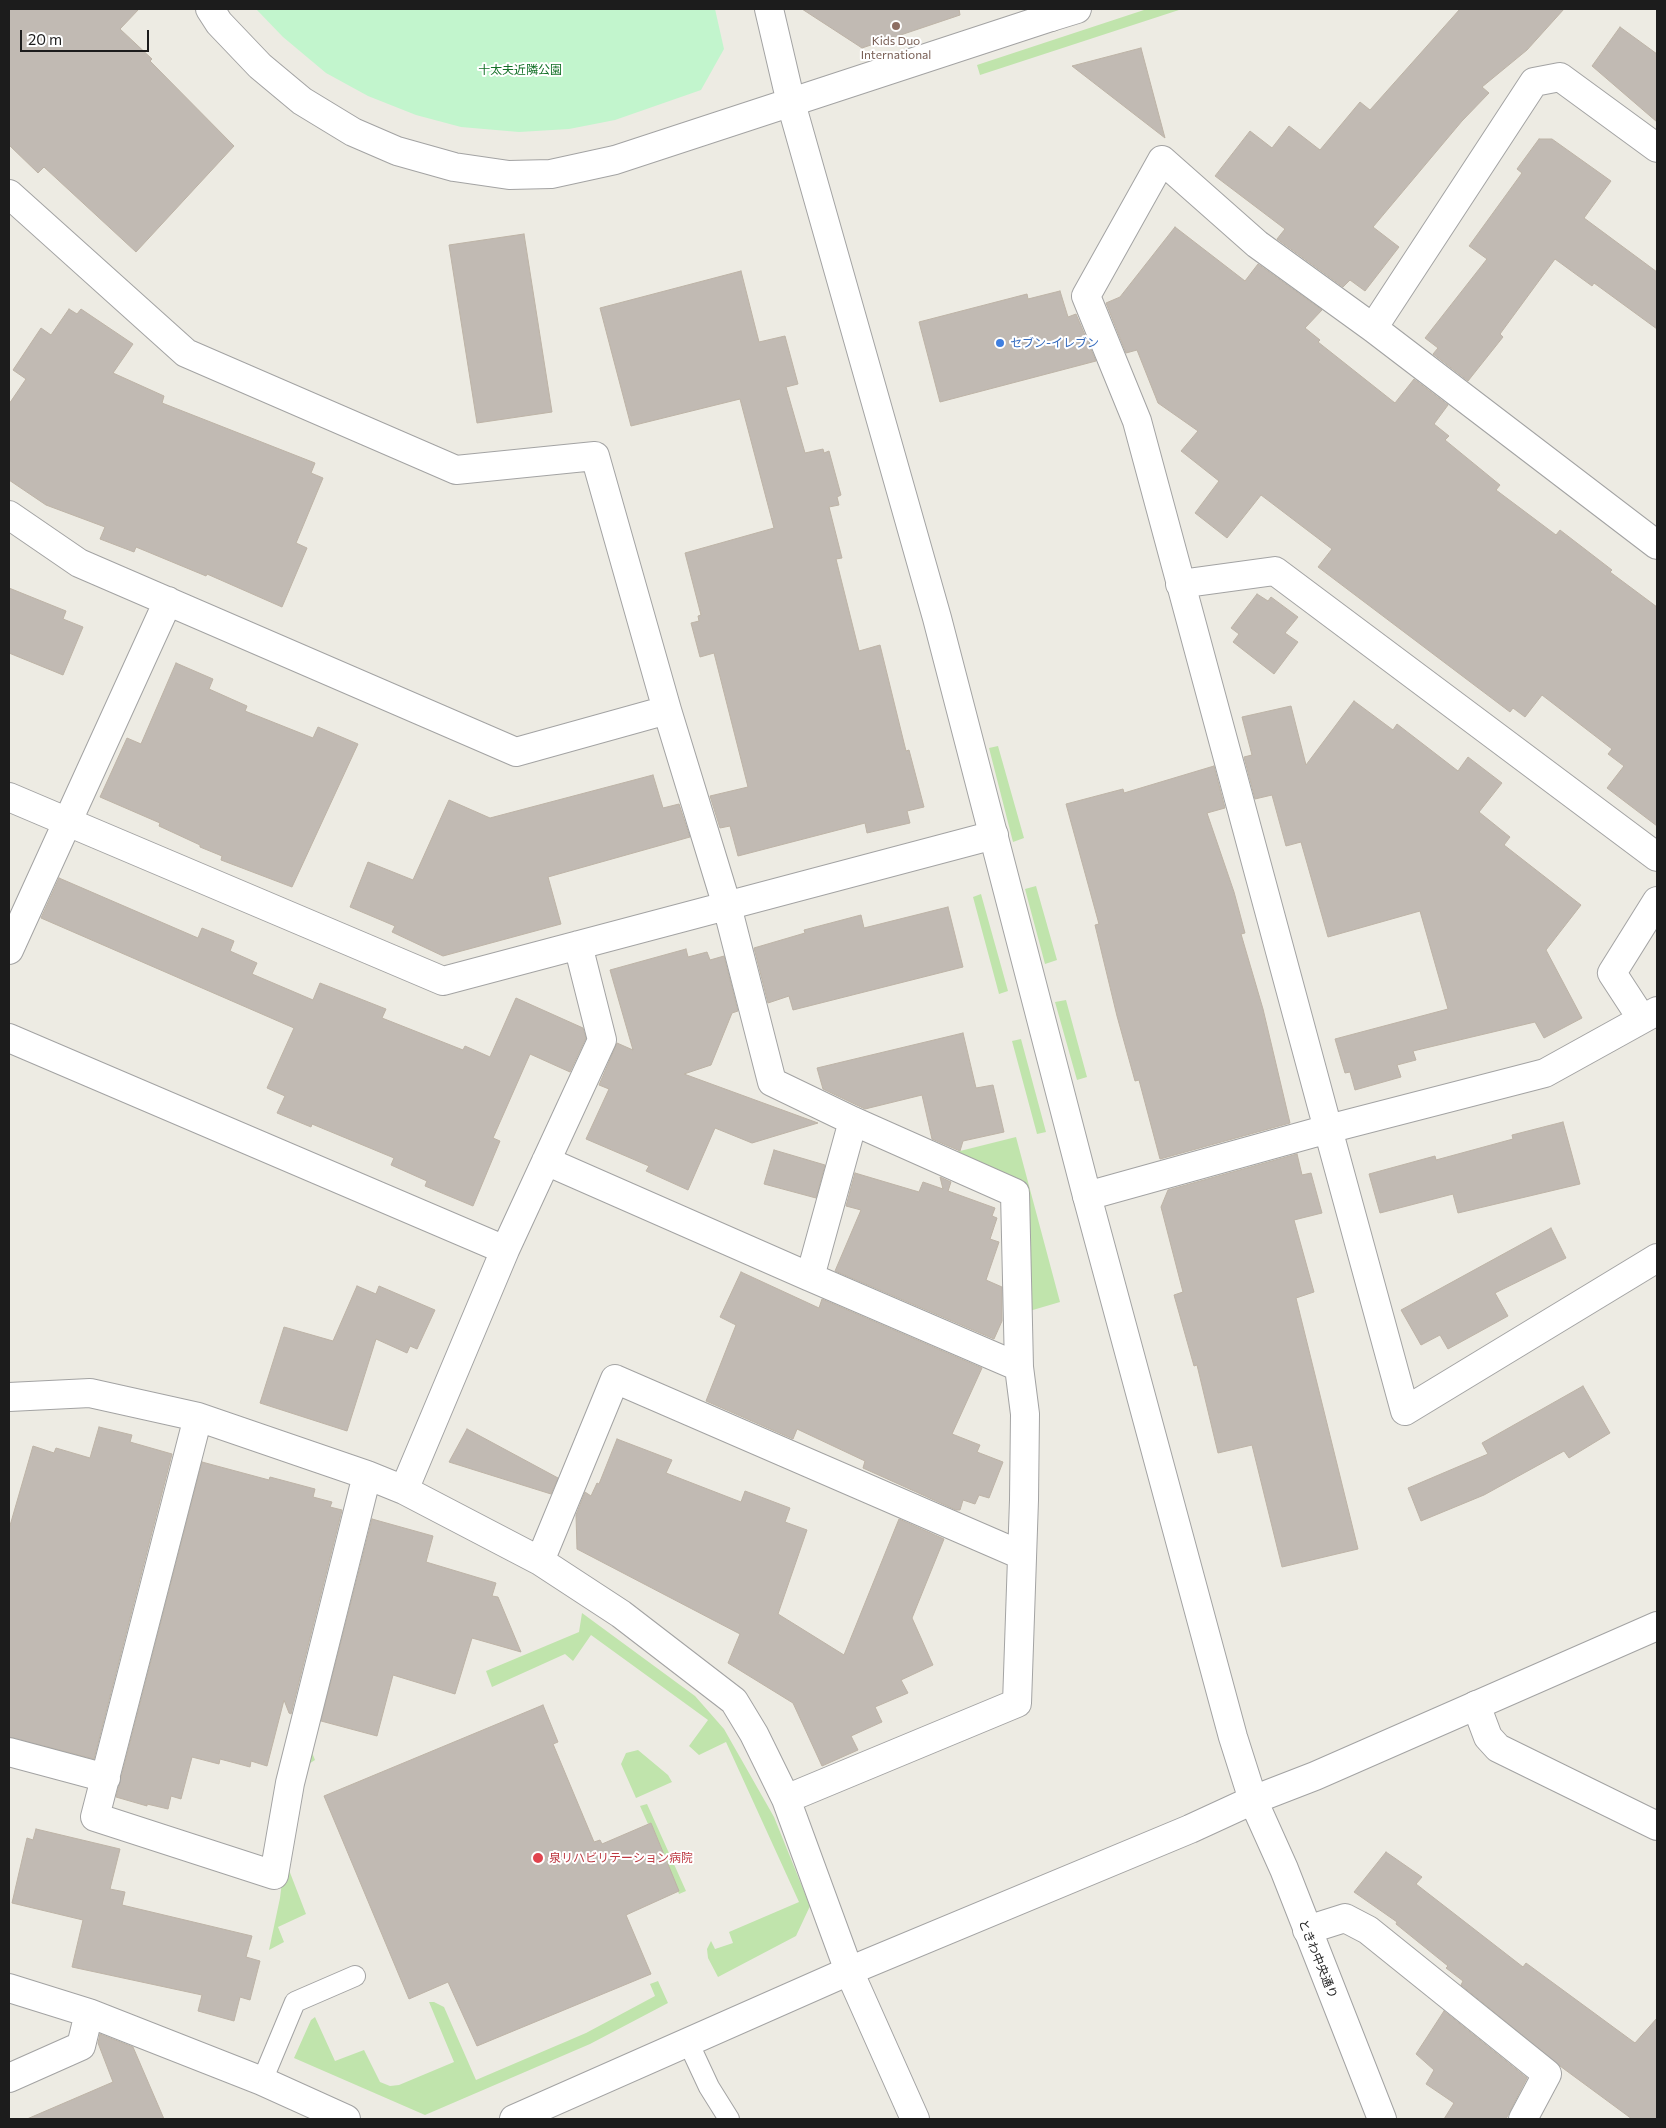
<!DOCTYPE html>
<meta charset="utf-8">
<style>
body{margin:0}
#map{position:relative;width:1666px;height:2128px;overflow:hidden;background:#edebe3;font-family:Commissioner,sans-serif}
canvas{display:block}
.frame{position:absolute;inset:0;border:10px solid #1c1c1c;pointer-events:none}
.scale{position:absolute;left:20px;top:30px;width:129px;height:22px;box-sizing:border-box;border:2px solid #1c1c1c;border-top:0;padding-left:6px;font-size:15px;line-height:18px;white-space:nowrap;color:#1c1c1c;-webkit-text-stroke:4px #fff;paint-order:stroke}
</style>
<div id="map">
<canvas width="1666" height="2128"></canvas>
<div class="frame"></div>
<div class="scale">20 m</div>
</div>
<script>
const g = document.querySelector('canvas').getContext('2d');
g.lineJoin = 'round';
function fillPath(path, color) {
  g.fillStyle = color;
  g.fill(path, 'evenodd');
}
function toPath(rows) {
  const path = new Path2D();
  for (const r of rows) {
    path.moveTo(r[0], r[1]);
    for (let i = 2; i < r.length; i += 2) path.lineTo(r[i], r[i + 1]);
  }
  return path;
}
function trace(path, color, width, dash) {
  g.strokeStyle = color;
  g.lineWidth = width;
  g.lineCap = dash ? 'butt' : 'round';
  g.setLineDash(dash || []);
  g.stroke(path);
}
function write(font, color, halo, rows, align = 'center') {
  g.font = font + ' Commissioner,"Noto Sans JP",sans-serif';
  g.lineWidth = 4;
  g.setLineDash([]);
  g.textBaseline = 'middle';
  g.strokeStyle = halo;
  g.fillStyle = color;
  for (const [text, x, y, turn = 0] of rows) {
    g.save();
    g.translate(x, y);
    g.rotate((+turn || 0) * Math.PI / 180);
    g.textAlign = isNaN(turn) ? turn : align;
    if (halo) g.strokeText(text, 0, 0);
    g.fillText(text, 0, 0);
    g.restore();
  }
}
fillPath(toPath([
 [1147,9,1182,9,980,75,977,65],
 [998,746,1024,838,1013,842,989,748],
 [1036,886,1057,960,1045,964,1025,889],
 [981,894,1008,991,999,994,973,897],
 [1066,1000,1087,1077,1077,1080,1055,1002],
 [1021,1039,1046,1132,1037,1134,1012,1041],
 [1016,1137,1060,1302,1026,1312,1024,1186,948,1154],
 [582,1613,695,1696,724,1729,774,1817,810,1906,796,1936,718,1977,708,1958,707,1949,711,1941,715,1949,733,1943,729,1932,799,1902,726,1742,699,1755,689,1746,708,1720,591,1635,573,1661,565,1654,492,1687,486,1671,579,1632],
 [309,1745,315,1760,307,1765,289,1870,306,1914,278,1927,284,1942,269,1950,280,1898,294,1784],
 [638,1750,668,1775,672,1782,636,1798,621,1764,626,1753],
 [647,1804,686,1891,679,1894,651,1823,648,1824,640,1806],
 [658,1981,668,2003,590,2044,425,2115,294,2058,311,2020,315,2017,335,2061,364,2050,380,2082,390,2086,399,2085,454,2062,429,2002,434,2002,444,2007,476,2080,586,2033,655,1996,650,1984]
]), '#c0e4ac');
fillPath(toPath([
 [256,9,715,9,724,49,701,90,615,120,569,129,519,132,461,127,416,115,368,96,326,73,283,37]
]), '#c2f5cd');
const building = toPath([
 [9,9,139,9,120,29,152,59,150,61,234,146,136,252,44,167,38,173,9,145,9,9],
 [802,9,959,9,960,15,862,48,802,9],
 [1460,9,1564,9,1527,50,1482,87,1489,93,1462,121,1373,227,1399,247,1365,291,1350,280,1343,287,1277,239,1285,229,1215,176,1250,131,1272,148,1289,126,1320,150,1360,102,1370,110,1460,9],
 [1620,27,1657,54,1657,122,1592,66,1620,27],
 [1141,48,1165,138,1072,66,1141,48],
 [1539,139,1552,139,1611,181,1584,218,1657,272,1657,329,1594,283,1592,286,1555,259,1500,334,1503,337,1468,381,1433,354,1438,348,1425,338,1487,259,1469,246,1522,173,1517,169,1539,139],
 [1175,227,1245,281,1258,264,1322,310,1305,328,1320,340,1318,342,1395,403,1414,379,1448,405,1434,424,1449,436,1445,440,1500,485,1496,490,1556,535,1560,530,1612,570,1610,572,1657,607,1657,826,1607,788,1624,766,1608,754,1612,749,1542,695,1525,717,1513,708,1510,712,1318,567,1332,549,1261,495,1227,538,1195,513,1219,481,1181,451,1198,431,1158,403,1137,350,1126,353,1106,303,1120,297,1175,227],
 [524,234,552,412,477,423,449,245,524,234],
 [741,271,759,342,785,336,798,384,786,387,805,453,823,449,824,453,829,451,841,495,837,497,839,505,829,507,842,558,836,559,859,651,880,645,906,751,909,750,924,807,907,811,910,823,867,833,865,823,738,856,730,826,720,828,710,796,748,787,714,653,700,657,691,623,699,621,698,616,701,615,685,553,774,528,740,399,631,426,600,308,741,271],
 [1060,291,1068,317,1076,314,1096,361,940,402,919,322,1027,294,1028,299,1060,291],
 [69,309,77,314,81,309,133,344,113,373,164,396,162,403,315,463,311,473,323,478,296,543,307,548,282,607,207,574,206,576,136,547,134,552,100,539,105,527,46,505,9,480,9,404,26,379,13,370,41,328,51,335,69,309],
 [9,588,66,611,63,619,83,627,63,675,9,653,9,588],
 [1257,594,1268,601,1271,597,1298,617,1285,633,1298,642,1274,674,1233,642,1239,634,1231,628,1257,594],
 [176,663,213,679,209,689,247,706,245,711,313,738,318,727,358,744,292,887,221,860,222,856,200,847,200,845,159,826,160,823,100,797,127,738,141,744,176,663],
 [1354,701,1393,730,1397,724,1458,771,1468,757,1502,783,1479,812,1510,837,1504,845,1581,905,1546,950,1582,1018,1544,1038,1535,1022,1413,1051,1416,1060,1397,1065,1401,1077,1355,1090,1350,1072,1345,1073,1335,1039,1448,1009,1420,911,1328,937,1301,842,1286,846,1272,795,1255,799,1244,757,1252,755,1242,717,1291,706,1306,765,1354,701],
 [1214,766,1225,808,1207,813,1234,892,1245,933,1241,934,1263,1009,1290,1123,1160,1159,1139,1080,1135,1081,1117,1016,1095,925,1099,924,1066,804,1123,789,1124,793,1214,766],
 [653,775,663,808,679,804,690,837,548,877,561,924,443,956,392,932,395,926,350,907,368,862,413,880,449,800,490,818,653,775],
 [59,878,198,938,202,928,234,941,230,951,257,963,252,974,313,1000,320,983,386,1009,382,1018,463,1050,465,1046,490,1057,516,998,583,1028,586,1038,570,1072,530,1054,493,1138,500,1141,473,1206,425,1186,427,1181,391,1165,394,1158,312,1124,311,1127,277,1113,285,1096,267,1088,294,1028,41,918,59,878],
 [948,907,963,967,793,1010,789,996,768,1003,754,948,805,933,804,930,861,915,864,928,948,907],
 [686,949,688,957,707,952,710,960,724,956,738,1011,732,1013,711,1065,684,1074,818,1123,752,1143,715,1128,688,1190,646,1171,649,1166,586,1139,609,1089,599,1085,617,1043,633,1050,610,970,686,949],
 [963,1033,976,1088,993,1085,1004,1132,963,1141,960,1151,932,1139,922,1095,865,1109,823,1089,817,1068,963,1033],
 [1563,1122,1580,1184,1458,1213,1453,1194,1380,1213,1369,1174,1435,1156,1436,1160,1513,1139,1512,1135,1563,1122],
 [774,1150,825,1165,816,1198,764,1184,774,1150],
 [1297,1154,1302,1175,1311,1173,1322,1213,1294,1220,1314,1292,1296,1298,1358,1549,1282,1567,1252,1445,1218,1453,1197,1365,1194,1366,1174,1295,1183,1292,1161,1207,1168,1190,1297,1154],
 [855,1173,919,1192,923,1182,943,1189,940,1177,951,1182,948,1191,995,1208,992,1216,997,1218,990,1239,999,1242,986,1280,1002,1287,1002,1321,994,1339,835,1271,861,1210,846,1206,855,1173],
 [1551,1228,1566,1258,1495,1293,1508,1316,1448,1349,1440,1335,1421,1345,1401,1310,1551,1228],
 [741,1272,819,1308,822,1299,982,1368,952,1434,980,1445,977,1452,1003,1462,989,1498,979,1495,975,1504,963,1500,960,1510,956,1510,863,1468,865,1461,797,1429,793,1439,706,1401,736,1325,720,1317,741,1272],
 [357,1286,376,1294,379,1286,435,1310,417,1349,410,1346,407,1353,376,1339,347,1431,260,1403,284,1327,333,1341,357,1286],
 [1583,1386,1610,1433,1569,1458,1564,1451,1484,1495,1421,1521,1408,1488,1488,1454,1482,1443,1583,1386],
 [99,1427,132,1435,130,1442,172,1454,94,1759,9,1737,9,1529,33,1446,54,1453,56,1448,90,1458,99,1427],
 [467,1429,558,1478,551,1494,449,1462,467,1429],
 [617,1439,672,1460,666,1473,741,1502,745,1491,790,1508,785,1522,807,1530,778,1614,844,1655,899,1519,944,1539,912,1618,933,1665,901,1680,908,1693,875,1707,882,1722,851,1736,858,1750,822,1766,793,1703,728,1663,740,1634,577,1549,576,1515,585,1492,591,1496,597,1483,599,1484,617,1439],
 [202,1462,269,1480,270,1477,315,1489,313,1497,332,1502,330,1507,342,1510,291,1714,289,1713,284,1700,267,1766,251,1761,250,1767,220,1759,219,1764,192,1757,181,1799,171,1796,168,1809,147,1804,147,1806,116,1797,202,1462],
 [372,1519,433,1536,426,1562,496,1583,492,1596,498,1597,521,1652,472,1638,455,1694,393,1675,377,1736,321,1721,372,1519],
 [543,1705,558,1742,553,1744,594,1842,600,1840,602,1844,651,1823,679,1891,626,1915,651,1974,477,2046,448,1982,409,1999,324,1796,543,1705],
 [36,1829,120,1849,110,1889,125,1892,122,1905,252,1936,246,1957,260,1961,250,2000,240,1997,234,2021,198,2011,202,1995,72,1967,83,1920,12,1903,27,1838,33,1840,36,1829],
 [1386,1852,1422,1877,1416,1884,1523,1967,1526,1963,1635,2043,1657,2018,1657,2119,1632,2119,1560,2066,1461,1985,1463,1981,1446,1968,1448,1966,1396,1924,1397,1922,1354,1892,1386,1852],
 [1444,2011,1527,2078,1506,2119,1444,2119,1454,2103,1426,2084,1434,2070,1416,2054,1444,2011],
 [100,2034,133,2047,164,2119,27,2119,113,2082,98,2043,100,2034]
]);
fillPath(building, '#c1bab3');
trace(building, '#bdb3a6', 1);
const service = toPath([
 [688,2042,709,2087,729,2119],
 [262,2081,295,2002,355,1976]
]);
const minor = toPath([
 [1051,17,1077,9],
 [9,194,186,353,456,470,595,456,667,710,727,906,772,1082,853,1121,1015,1193,1019,1367,1025,1414,1024,1500,1017,1703,786,1799,849,1971,915,2119],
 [1373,328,1534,82,1560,77,1657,148],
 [9,515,79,563,516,752,667,710],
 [1657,545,1373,328,1257,244,1162,160,1086,296,1137,421,1328,1129,1545,1073,1657,1011],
 [1180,584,1275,571,1657,857],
 [9,797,443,981,994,835],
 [9,950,168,601],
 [1642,1019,1612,973,1657,901],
 [9,1038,505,1250],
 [853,1121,810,1277,1019,1367],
 [546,1161,810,1277],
 [1087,1196,1328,1129,1405,1411,1657,1258],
 [9,1397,90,1393,198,1417,367,1475,404,1490,540,1561,621,1614,734,1701,754,1734,786,1799],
 [198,1417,95,1817,274,1875,290,1783,367,1475],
 [404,1490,505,1250,602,1040,578,945],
 [540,1561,615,1379,1021,1555],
 [1476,1705,1488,1737,1498,1748,1657,1826],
 [9,1752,106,1778],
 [1307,1930,1345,1918,1368,1930,1547,2074,1523,2119],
 [9,1988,89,2013,262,2081,346,2119],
 [9,2078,81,2046,89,2013]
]);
const tertiary = toPath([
 [210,9,219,23,260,66,302,101,353,132,397,151,454,167,509,175,551,174,615,160,1051,17],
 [769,9,791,103,937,618,1087,1196,1233,1737,1253,1800,1284,1869,1382,2119],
 [514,2119,849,1971,1190,1829,1253,1800,1315,1776,1657,1626]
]);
trace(service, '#a3a3a3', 22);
trace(minor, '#a3a3a3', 30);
trace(tertiary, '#a3a3a3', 30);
trace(service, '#fff', 20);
trace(minor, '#fff', 28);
trace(tertiary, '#fff', 28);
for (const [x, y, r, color] of [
 [896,26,5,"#8d6e63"],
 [1000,343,5,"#3f7fe0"],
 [538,1858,6,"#e0444e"]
]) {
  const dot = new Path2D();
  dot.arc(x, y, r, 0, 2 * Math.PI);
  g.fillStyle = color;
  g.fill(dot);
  trace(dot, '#fff', 2);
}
write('12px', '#785e54', '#fff', [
 ["Kids Duo",896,41],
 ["International",896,55]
]);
write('12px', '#147128', '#fff', [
 ["十太夫近隣公園",520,70]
]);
write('12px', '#366cbe', '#fff', [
 ["セブン-イレブン",1010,343]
], 'left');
write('12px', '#be3a42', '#fff', [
 ["泉リハビリテーション病院",549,1858]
], 'left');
write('12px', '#1c1c1c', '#fff', [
 ["ときわ中央通り",1318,1959,68]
]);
</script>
